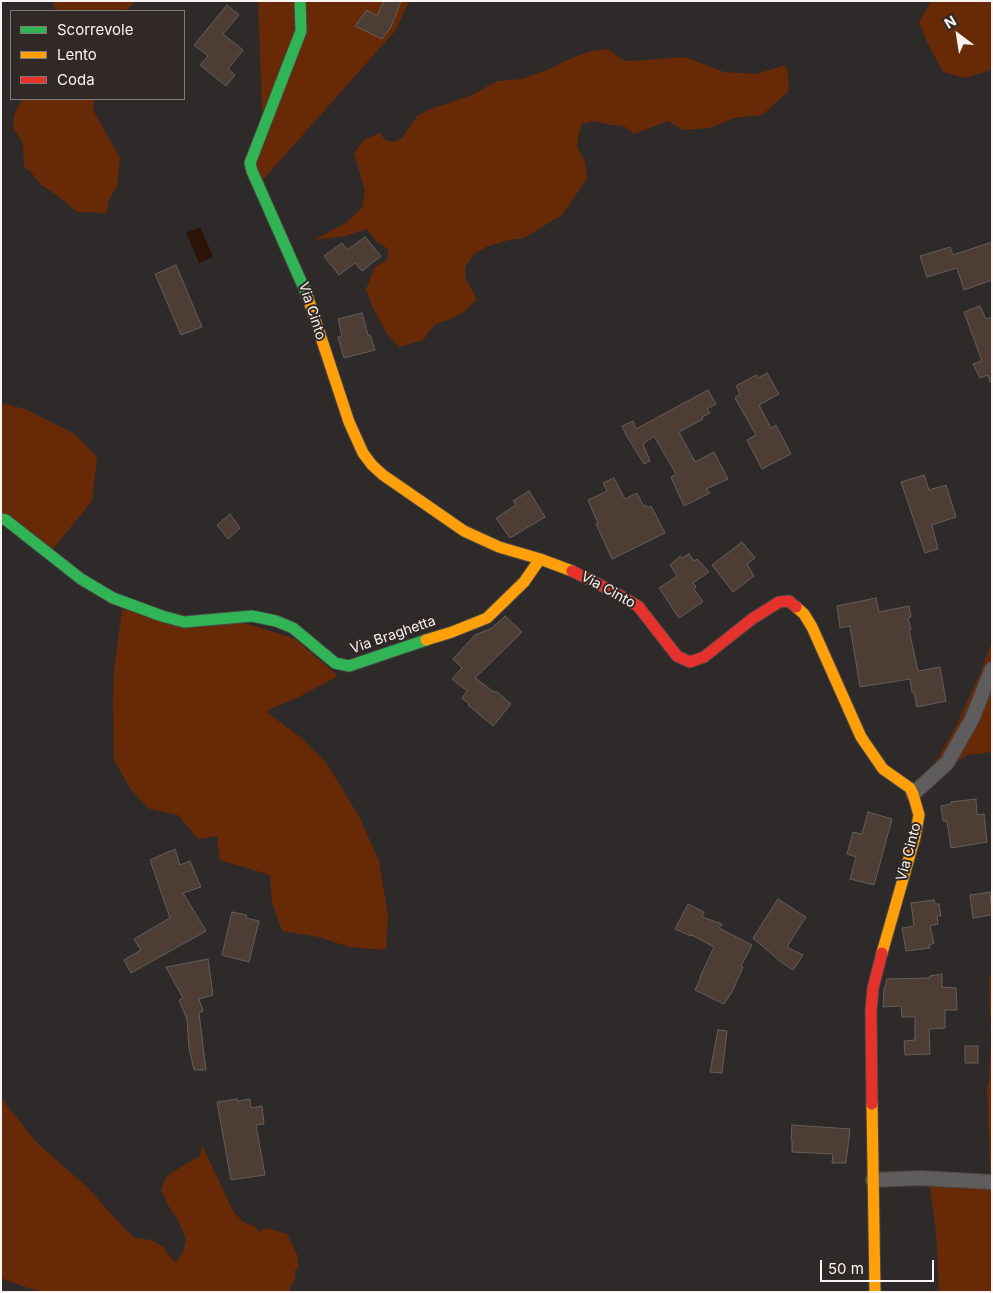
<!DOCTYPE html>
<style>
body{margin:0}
#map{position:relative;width:993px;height:1293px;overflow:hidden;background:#2e2a29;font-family:Inter,sans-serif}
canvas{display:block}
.frame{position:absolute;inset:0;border:2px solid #f9f4f2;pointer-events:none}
.legend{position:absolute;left:10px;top:10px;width:175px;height:90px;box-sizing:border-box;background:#312926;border:1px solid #817a78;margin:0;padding:6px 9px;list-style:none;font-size:15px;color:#f9f4f2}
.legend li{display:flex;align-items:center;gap:10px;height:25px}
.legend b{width:25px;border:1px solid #817a78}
.north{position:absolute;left:933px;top:10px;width:50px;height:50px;-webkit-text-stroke:4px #312926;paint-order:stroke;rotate:329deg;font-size:14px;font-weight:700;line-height:20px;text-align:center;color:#f9f4f2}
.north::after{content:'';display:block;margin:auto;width:18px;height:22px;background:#f9f4f2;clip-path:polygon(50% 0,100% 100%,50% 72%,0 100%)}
.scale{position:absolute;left:820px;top:1260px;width:114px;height:22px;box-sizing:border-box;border:2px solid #f9f4f2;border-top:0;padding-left:6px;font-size:15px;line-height:18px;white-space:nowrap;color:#f9f4f2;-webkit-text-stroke:4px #312926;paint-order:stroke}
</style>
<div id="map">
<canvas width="993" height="1293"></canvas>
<div class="frame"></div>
<ul class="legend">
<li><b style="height:6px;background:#30b455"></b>Scorrevole</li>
<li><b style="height:6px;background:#ff9f0a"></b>Lento</li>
<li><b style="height:6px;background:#e5322d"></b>Coda</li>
</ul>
<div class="north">N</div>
<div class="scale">50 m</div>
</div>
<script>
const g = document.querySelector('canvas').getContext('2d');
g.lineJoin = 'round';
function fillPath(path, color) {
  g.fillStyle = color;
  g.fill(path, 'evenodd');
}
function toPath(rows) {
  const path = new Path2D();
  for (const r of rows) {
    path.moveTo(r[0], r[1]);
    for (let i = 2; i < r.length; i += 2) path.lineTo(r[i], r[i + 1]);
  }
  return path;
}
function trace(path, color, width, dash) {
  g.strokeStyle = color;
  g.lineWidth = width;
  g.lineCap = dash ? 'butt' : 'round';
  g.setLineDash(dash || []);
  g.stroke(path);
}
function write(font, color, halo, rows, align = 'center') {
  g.font = font + ' Inter,sans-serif';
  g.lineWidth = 4;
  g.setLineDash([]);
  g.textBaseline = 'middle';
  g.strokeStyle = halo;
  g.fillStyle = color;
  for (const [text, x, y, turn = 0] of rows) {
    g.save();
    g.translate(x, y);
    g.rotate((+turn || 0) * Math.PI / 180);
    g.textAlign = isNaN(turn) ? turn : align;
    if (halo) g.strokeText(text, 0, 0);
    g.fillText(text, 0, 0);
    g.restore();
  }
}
fillPath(toPath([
 [55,1,136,1,125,11,56,11,53,4],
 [258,1,409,1,395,31,260,183,252,161,263,134],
 [931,1,992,1,992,67,988,71,965,78,943,72,927,42,919,22],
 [608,49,623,60,630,61,685,57,724,72,756,74,786,65,789,84,788,92,762,115,734,118,710,128,683,130,668,121,634,134,624,126,611,125,594,121,582,124,579,132,577,147,585,162,587,179,562,215,524,238,509,240,486,247,473,255,465,267,465,277,477,300,462,313,451,319,436,324,430,330,423,340,400,347,387,334,372,306,366,289,375,267,387,260,388,249,377,242,367,229,345,236,314,240,347,222,362,208,365,191,354,153,364,140,380,133,385,140,394,142,402,138,417,116,428,110,472,95,497,81,522,79,552,68,567,60,591,51],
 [22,99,95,99,93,110,120,158,117,186,109,200,107,213,77,212,58,196,40,184,31,172,24,167,23,144,13,127,14,115],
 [1,403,25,409,75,434,97,457,92,501,53,549,1,514],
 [122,609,248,624,295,639,338,676,299,697,268,710,268,713,300,737,327,764,360,818,379,861,388,916,386,950,349,947,319,937,282,931,272,902,270,875,220,860,217,836,198,839,178,815,150,809,131,790,114,760,113,704,114,670],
 [992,641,992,752,966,755,918,792,954,730,981,671],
 [992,975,992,1292,939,1292,936,1231,929,1183,991,1187,987,1089,989,1081,991,1042,989,976],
 [1,1098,37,1143,87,1187,125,1229,135,1238,151,1240,163,1247,175,1263,183,1253,186,1239,177,1218,169,1207,161,1190,166,1177,176,1170,200,1156,202,1145,233,1211,243,1222,256,1227,259,1232,267,1228,287,1234,298,1257,298,1269,295,1270,295,1280,290,1287,290,1292,40,1291,25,1287,1,1278]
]), '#682906');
fillPath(toPath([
 [200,227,213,257,199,263,186,233]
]), '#2b1308');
const building = toPath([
 [384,1,401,1,391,27,382,39,355,26,367,10,377,16,384,1],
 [227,5,239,15,223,34,243,50,228,69,235,75,226,86,200,65,208,56,194,45,227,5],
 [365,237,381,256,362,271,355,263,339,275,324,256,342,243,347,250,365,237],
 [992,242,992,280,964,290,957,268,927,277,920,256,950,247,953,255,992,242],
 [176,265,202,327,181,335,155,274,176,265],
 [980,306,986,319,992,317,992,382,990,382,988,375,980,378,973,364,982,361,964,312,980,306],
 [362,313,368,335,370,335,375,350,344,358,338,337,342,336,338,319,362,313],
 [767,373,779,394,759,405,771,428,776,425,791,454,762,469,747,440,756,435,735,398,740,394,736,386,756,375,758,378,767,373],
 [708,390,716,404,707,409,710,413,702,417,703,419,679,432,695,462,714,452,728,479,706,489,710,493,684,506,671,477,676,474,654,436,643,444,650,461,644,464,626,435,622,426,633,421,636,429,708,390],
 [924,475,929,490,946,485,956,517,932,525,938,549,925,553,901,482,924,475],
 [614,478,625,499,637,493,644,507,646,505,648,508,651,506,665,533,612,559,596,524,598,523,588,500,607,491,603,483,614,478],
 [529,491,545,517,510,538,496,518,516,505,513,501,529,491],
 [230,514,240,528,228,539,217,525,230,514],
 [742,542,755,558,747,564,754,576,733,592,712,565,742,542],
 [689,554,694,561,697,559,709,572,693,583,696,587,694,589,703,602,679,618,659,588,677,576,670,565,680,556,682,558,689,554],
 [876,598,879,612,909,606,911,617,908,618,911,630,909,630,918,671,940,667,946,701,917,707,914,692,912,692,910,679,860,687,850,626,840,628,837,606,876,598],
 [505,616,522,632,475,678,494,692,496,691,511,704,493,726,468,705,469,704,462,698,467,691,452,679,462,668,453,659,475,635,492,628,505,616],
 [976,799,977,815,984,814,987,842,951,848,947,821,943,821,941,806,951,804,951,802,976,799],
 [868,812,892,819,874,885,850,879,856,857,847,854,853,832,862,834,868,812],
 [175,849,180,865,190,861,201,887,183,893,206,931,131,973,124,960,141,950,134,939,170,918,150,860,175,849],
 [990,892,992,915,973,918,970,895,990,892],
 [778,899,806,917,787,947,803,955,793,970,781,962,753,938,778,899],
 [934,900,935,904,939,904,941,916,937,916,938,924,930,926,934,943,929,945,930,948,906,951,902,928,914,926,911,903,934,900],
 [688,904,704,912,702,917,722,924,719,928,752,945,741,966,743,967,732,992,724,1004,695,990,701,977,700,977,714,947,692,935,691,936,675,929,688,904],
 [232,912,247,915,246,918,259,921,249,962,222,955,232,912],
 [208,959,213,995,199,999,203,1011,199,1013,206,1070,194,1070,189,1048,187,1019,179,1000,183,998,166,967,208,959],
 [942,974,942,987,956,988,957,1010,945,1010,945,1028,929,1029,930,1054,905,1055,904,1041,915,1040,915,1017,902,1017,901,1006,883,1007,884,990,887,979,930,978,930,976,942,974],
 [718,1030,727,1031,722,1073,710,1072,718,1030],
 [965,1046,978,1046,978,1063,965,1063,965,1046],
 [237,1099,237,1101,250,1099,251,1108,262,1106,264,1124,256,1125,265,1175,231,1180,217,1102,237,1099],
 [792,1125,850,1129,846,1163,832,1163,833,1154,792,1152,792,1140,791,1139,792,1125]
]);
fillPath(building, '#4e3d34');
trace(building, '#625f5d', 1);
const street = toPath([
 [913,794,947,763,972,719,992,669],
 [873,1180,920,1178,992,1182]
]);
const fast = toPath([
 [300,1,301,31,250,163,252,171,307,295],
 [1,519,6,520,81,579,113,598,162,616,184,622,252,616,276,621,293,628,335,663,349,666,426,640]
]);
const slow = toPath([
 [307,295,349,422,363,453,372,465,383,475,464,531,499,547,540,559,572,571],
 [796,607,804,614,812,627,861,737,883,769,910,788,913,794,919,815,915,837,882,953],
 [426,640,452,632,487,618,524,582,540,559],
 [872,1104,875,1292]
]);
const jam = toPath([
 [572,571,614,592,638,606,677,656,690,662,704,657,752,619,779,602,789,601,796,607],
 [872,1104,871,1011,873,988,882,953]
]);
trace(street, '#4a4746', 16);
trace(fast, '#4a4746', 13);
trace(slow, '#4a4746', 13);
trace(jam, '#4a4746', 13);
trace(street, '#5e5c5c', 14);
trace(fast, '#30b455', 11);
trace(slow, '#ff9f0a', 11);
trace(jam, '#e5322d', 11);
write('14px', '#f9f4f2', '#312926', [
 ["Via Cinto",312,311,72],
 ["Via Cinto",608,590,29],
 ["Via Braghetta",393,635,-19],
 ["Via Cinto",909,852,-75]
]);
</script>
